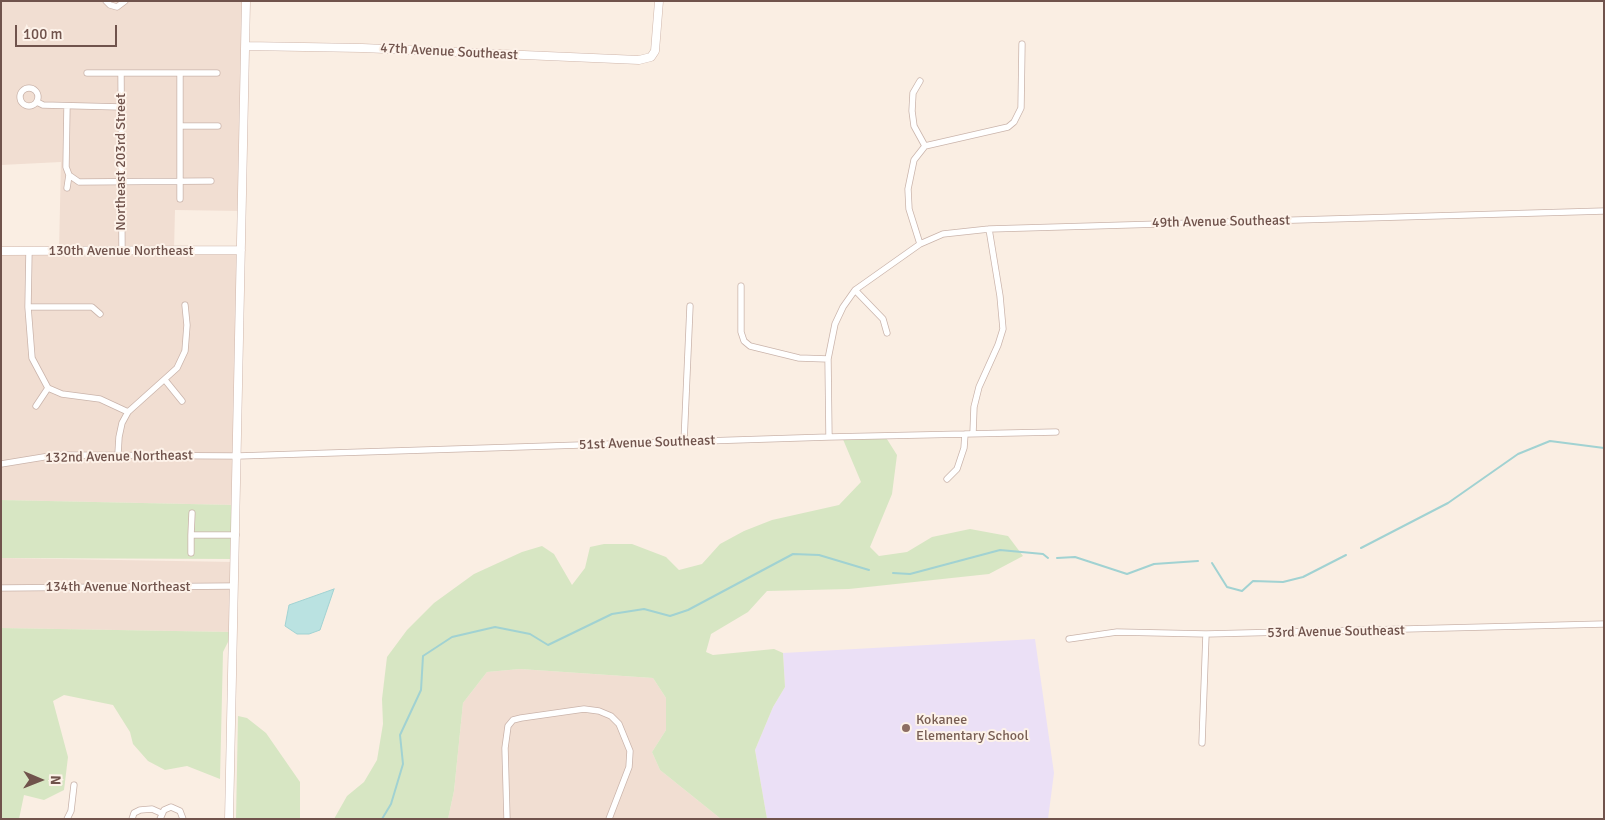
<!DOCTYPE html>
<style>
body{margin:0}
#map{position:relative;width:1605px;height:820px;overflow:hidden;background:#faeee3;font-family:Signika,sans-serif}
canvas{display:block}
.frame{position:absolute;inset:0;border:2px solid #70534c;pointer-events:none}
.north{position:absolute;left:15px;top:755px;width:50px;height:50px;-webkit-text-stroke:4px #fdf2e9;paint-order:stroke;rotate:91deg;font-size:14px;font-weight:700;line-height:20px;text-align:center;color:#70534c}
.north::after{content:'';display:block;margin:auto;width:18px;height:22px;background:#70534c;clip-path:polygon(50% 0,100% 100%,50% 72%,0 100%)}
.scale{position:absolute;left:15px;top:25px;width:102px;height:22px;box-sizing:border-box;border:2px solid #70534c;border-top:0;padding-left:6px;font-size:15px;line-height:18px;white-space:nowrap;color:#70534c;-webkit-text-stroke:4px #fdf2e9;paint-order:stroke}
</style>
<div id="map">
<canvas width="1605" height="820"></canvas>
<div class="frame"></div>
<div class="north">N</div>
<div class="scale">100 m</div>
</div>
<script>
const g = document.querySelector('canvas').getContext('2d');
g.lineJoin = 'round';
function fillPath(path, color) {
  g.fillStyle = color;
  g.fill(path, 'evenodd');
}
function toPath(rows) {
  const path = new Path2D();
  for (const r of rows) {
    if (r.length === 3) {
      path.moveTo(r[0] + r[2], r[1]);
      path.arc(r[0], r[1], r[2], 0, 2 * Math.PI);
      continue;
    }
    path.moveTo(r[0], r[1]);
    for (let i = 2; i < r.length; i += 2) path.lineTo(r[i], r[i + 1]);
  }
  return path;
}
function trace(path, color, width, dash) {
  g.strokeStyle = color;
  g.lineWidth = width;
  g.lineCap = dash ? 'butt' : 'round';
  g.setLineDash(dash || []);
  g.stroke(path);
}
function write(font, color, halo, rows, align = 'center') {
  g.font = font + ' Signika,sans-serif';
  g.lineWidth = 4;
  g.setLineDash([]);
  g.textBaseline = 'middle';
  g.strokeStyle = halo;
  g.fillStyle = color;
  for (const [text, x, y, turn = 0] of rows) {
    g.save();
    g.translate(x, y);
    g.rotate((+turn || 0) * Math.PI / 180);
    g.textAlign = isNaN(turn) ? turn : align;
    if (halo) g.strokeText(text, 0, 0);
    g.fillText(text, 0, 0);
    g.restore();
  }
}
fillPath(toPath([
 [1,1,246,1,242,211,175,210,174,251,241,250,236,505,1,500,1,251,59,250,61,162,1,165],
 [1,558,235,562,233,632,1,628],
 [520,669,653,678,666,698,666,730,652,752,660,770,721,819,448,819,454,791,463,703,487,672]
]), '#f1ded2');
fillPath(toPath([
 [1035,639,1054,773,1048,819,767,819,755,750,773,707,785,687,783,653]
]), '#ebe0f6');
fillPath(toPath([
 [885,436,897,455,892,494,870,547,879,556,907,552,932,537,970,529,1008,536,1023,556,989,574,849,589,767,591,748,612,711,634,706,652,713,655,774,649,783,653,785,687,773,707,755,750,767,819,721,819,660,770,652,752,666,730,666,698,653,678,520,669,487,672,463,703,454,791,448,819,334,819,347,796,364,782,377,760,383,724,382,699,387,657,407,630,434,603,474,574,522,552,542,546,554,554,572,585,585,568,590,547,604,544,632,544,666,557,679,570,702,564,720,544,744,531,772,520,839,505,861,482,842,437],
 [1,500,236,505,235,559,1,558],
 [1,628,233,632,223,652,220,779,187,766,165,770,148,761,133,744,130,732,113,705,64,695,53,701,68,757,64,790,44,800,24,795,19,819,1,819],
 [238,716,247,718,266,733,300,782,300,819,236,819]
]), '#d7e6c3');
const water = toPath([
 [334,589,320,630,309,634,297,634,285,626,289,605,334,589]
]);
fillPath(water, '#bae2e1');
trace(water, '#a1d2d2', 1);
trace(toPath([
 [1361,548,1448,503,1518,454,1550,441,1604,448],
 [1057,558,1075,557,1127,574,1154,564,1198,561],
 [1212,563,1227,587,1242,591,1253,581,1283,582,1303,577,1346,555],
 [893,573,910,574,1000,550,1043,554,1048,558],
 [382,819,391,804,403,764,400,735,421,690,423,656,452,637,495,627,530,634,548,645,612,614,644,609,670,616,688,610,793,554,819,555,869,570]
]), '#a1d2d2', 2);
const street = toPath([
 [106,1,110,5,117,7,125,1],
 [87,73,217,73],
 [121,73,122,251],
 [180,73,180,199],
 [920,81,913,93,912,111,914,126,925,146],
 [29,97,9],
 [37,102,43,105,121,107],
 [180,126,218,126],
 [925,146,1008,127,1014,122,1021,108,1022,44],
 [69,175,79,182,211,181],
 [67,188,69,175,66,167,67,106],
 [920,244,909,209,908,189,914,160,925,146],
 [29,251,28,307,32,358,48,388],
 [741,286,741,332,744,341,750,346,799,358,828,359],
 [855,290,883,319,887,333],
 [28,307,92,307,100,314],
 [165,380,182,401],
 [48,388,62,394,100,399,128,412],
 [36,406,48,388],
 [973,433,974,407,979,387,998,345,1003,329,1000,296,989,229],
 [829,437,828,359,835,324,843,307,855,290,920,244,943,234,989,229,1604,211],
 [684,442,690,306],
 [118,454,119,437,122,423,128,412,177,368,185,351,187,325,185,305],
 [1,464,56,455,238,456,829,437,1056,432],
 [947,479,957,469,964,448,965,434],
 [192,513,191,535,236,535],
 [191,553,191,535],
 [1,588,234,586],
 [1069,639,1117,632,1206,634,1604,624],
 [1202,743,1206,634],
 [67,819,71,811,74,785],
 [132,819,134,813,140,810,152,809,161,813],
 [160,819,164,810,171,807,180,811,183,819],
 [507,819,505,748,508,726,513,720,521,718,584,709,599,711,611,716,619,724,630,751,629,767,609,819]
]);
const secondary = toPath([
 [246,46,362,48,639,60,651,57,655,51,659,1],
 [1,251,241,250],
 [229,819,246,1]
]);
trace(street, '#cab4ab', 7);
trace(secondary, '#cfb6ab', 9);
trace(street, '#fff', 5.5);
trace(secondary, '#fff', 8);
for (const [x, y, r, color] of [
 [906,728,5,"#8d6e63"]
]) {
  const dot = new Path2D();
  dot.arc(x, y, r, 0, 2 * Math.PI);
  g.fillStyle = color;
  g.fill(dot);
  trace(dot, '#fdf2e9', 2);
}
write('14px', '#70534c', '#fdf2e9', [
 ["47th Avenue Southeast",449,52,3],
 ["Northeast 203rd Street",121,162,-90],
 ["49th Avenue Southeast",1221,222,-1],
 ["130th Avenue Northeast",121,251],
 ["51st Avenue Southeast",647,443,-2],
 ["132nd Avenue Northeast",119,457,-1],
 ["134th Avenue Northeast",118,587],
 ["53rd Avenue Southeast",1336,632,-1]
]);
write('14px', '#785e54', '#fdf2e9', [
 ["Kokanee",916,720],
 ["Elementary School",916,736]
], 'left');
</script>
